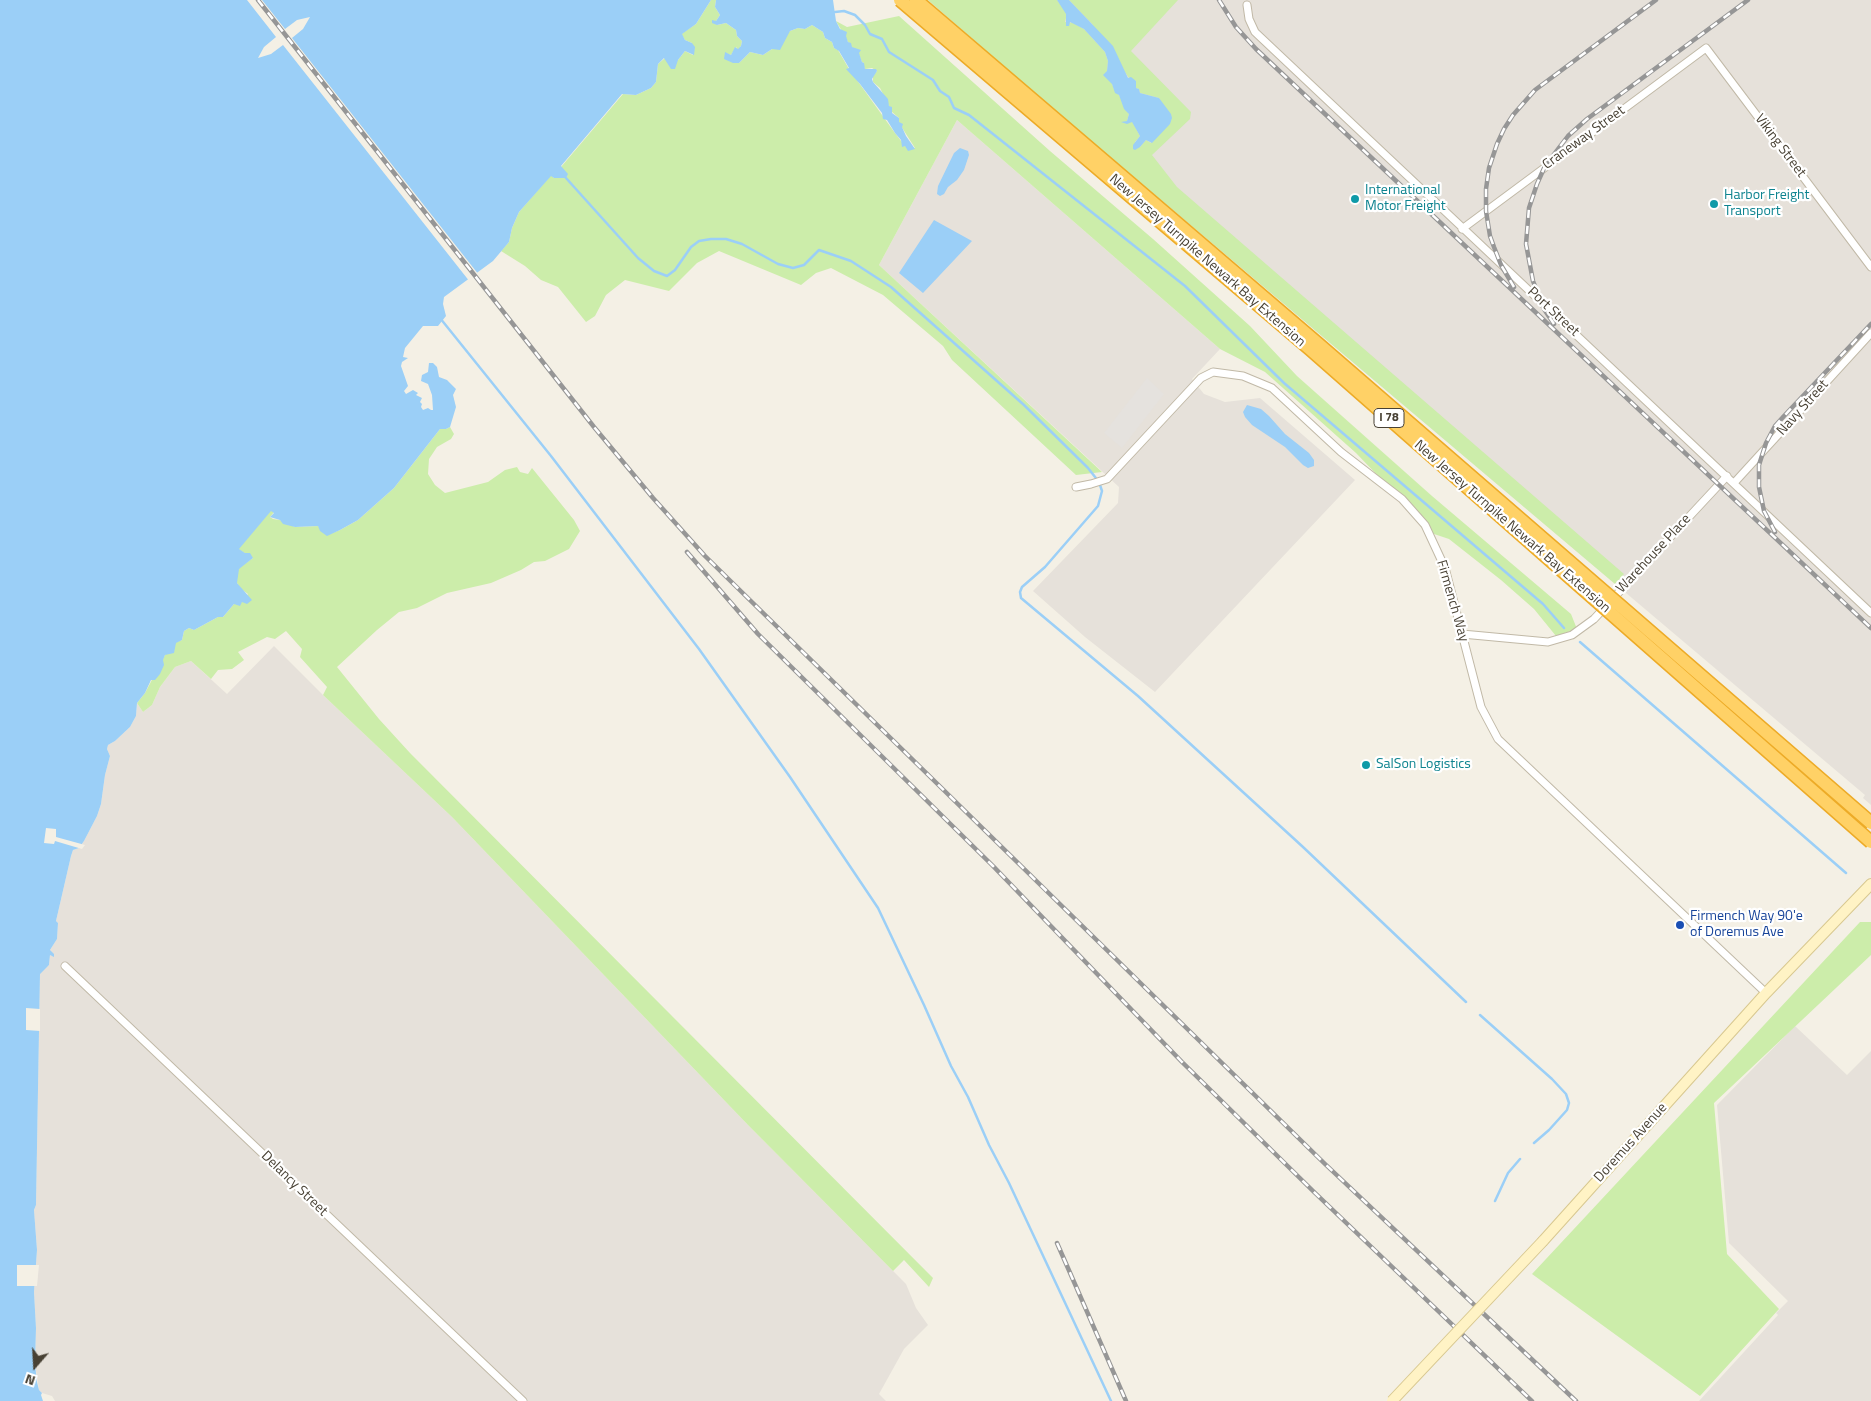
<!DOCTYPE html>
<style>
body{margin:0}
#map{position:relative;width:1871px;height:1401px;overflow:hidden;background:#f4f0e5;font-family:"Titillium Web",sans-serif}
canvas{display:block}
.north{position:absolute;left:10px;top:1341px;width:50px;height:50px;-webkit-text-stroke:4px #fff;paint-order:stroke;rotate:199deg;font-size:14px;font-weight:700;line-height:20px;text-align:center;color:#484134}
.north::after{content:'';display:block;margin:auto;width:18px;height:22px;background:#484134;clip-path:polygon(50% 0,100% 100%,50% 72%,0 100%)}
</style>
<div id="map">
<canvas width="1871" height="1401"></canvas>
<div class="north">N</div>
</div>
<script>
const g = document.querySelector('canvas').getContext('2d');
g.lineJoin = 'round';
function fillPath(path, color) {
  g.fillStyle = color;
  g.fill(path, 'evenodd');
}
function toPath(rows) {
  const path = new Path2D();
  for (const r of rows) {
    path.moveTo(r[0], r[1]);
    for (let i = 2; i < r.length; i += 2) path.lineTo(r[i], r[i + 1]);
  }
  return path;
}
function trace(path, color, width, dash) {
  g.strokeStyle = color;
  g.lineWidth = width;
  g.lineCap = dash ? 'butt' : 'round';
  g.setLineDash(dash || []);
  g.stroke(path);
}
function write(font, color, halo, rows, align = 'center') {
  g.font = font + ' "Titillium Web",sans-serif';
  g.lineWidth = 4.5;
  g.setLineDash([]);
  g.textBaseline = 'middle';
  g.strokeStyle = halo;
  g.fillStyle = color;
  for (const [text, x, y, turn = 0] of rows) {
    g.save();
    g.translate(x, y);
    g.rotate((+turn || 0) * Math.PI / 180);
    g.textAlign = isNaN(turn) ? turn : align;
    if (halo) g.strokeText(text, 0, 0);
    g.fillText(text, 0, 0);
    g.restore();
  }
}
fillPath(toPath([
 [928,0,1871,0,1871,805,1863,798,1865,795,1031,90],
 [957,120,1220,349,1192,379,1204,394,1225,402,1260,398,1355,480,1155,692,1085,637,1033,591,1118,503,1119,487,879,265],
 [274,646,323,695,452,817,748,1125,906,1284,916,1308,928,1325,904,1349,879,1394,886,1401,55,1401,52,1396,42,1393,39,1390,35,1364,36,1328,34,1292,37,1250,34,1210,36,1205,40,973,49,965,50,955,53,956,50,950,57,939,58,923,56,921,71,856,73,850,79,848,84,841,97,816,101,804,105,775,110,756,107,749,108,745,115,741,130,727,136,716,137,703,143,712,152,705,160,687,175,667,191,661,227,694],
 [1795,1026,1847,1075,1871,1051,1871,1401,1699,1401,1778,1315,1776,1313,1788,1301,1729,1243,1717,1105]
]), '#e6e1da');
fillPath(toPath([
 [711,0,716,0,715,7,720,15,716,21,717,25,726,23,736,30,737,36,742,41,741,46,738,50,736,47,731,55,725,53,739,63,750,52,763,55,772,49,790,31,798,28,805,29,812,25,823,32,825,38,832,42,834,48,838,50,849,69,895,133,905,146,915,148,899,123,899,118,892,112,880,88,873,82,873,76,877,71,872,68,865,69,864,67,864,63,862,62,857,50,851,47,836,21,847,27,899,16,1050,151,1153,239,1250,326,1297,376,1432,496,1571,614,1577,629,1556,636,1534,609,1501,580,1449,539,1434,534,1356,453,1265,372,1220,349,957,120,879,265,1102,472,1076,475,952,360,943,346,883,295,831,268,816,273,801,285,719,251,697,263,669,291,625,280,606,295,595,316,586,322,558,287,541,280,525,266,501,251,509,242,512,228,519,212,551,175,554,178,560,177,561,167,623,94,636,95,651,88,656,82,658,64,665,58,678,60,685,51,693,55,692,43,685,40,681,34,696,24],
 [928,0,1057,0,1067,14,1065,22,1074,23,1084,29,1105,52,1108,61,1107,71,1114,89,1119,95,1129,114,1127,121,1132,121,1140,136,1135,142,1140,147,1146,140,1151,143,1162,104,1159,98,1140,93,1139,89,1136,88,1136,81,1129,78,1092,24,1069,0,1178,0,1131,51,1191,112,1190,119,1152,155,1177,187,1624,574,1615,584,1031,90],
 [450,427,454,434,451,439,437,447,429,459,428,474,435,485,445,493,488,482,505,470,517,467,520,472,528,474,532,468,574,520,580,531,569,549,545,561,534,562,521,570,491,583,447,593,417,608,399,612,377,630,337,667,379,719,410,753,933,1278,929,1287,904,1260,893,1271,748,1125,452,817,323,695,327,687,300,657,302,649,286,631,275,639,267,637,238,652,244,660,232,669,218,670,211,679,191,661,175,667,160,687,152,705,143,712,137,703,145,693,165,655,176,642,182,640,184,631,189,628,194,630,218,617,223,617,234,604,242,602,248,594,241,589,237,583,237,573,239,568,253,558,238,549,271,510,274,512,270,517,273,519,280,520,295,527,318,526,327,535,340,530,358,520,394,488,440,429,446,429],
 [1860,922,1871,922,1871,955,1714,1103,1727,1254,1779,1309,1700,1396,1532,1274]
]), '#ccedaa');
fillPath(toPath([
 [1147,378,1164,394,1122,448,1104,433]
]), '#e5e2de');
fillPath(toPath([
 [0,0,711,0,696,24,682,34,685,40,692,43,695,47,694,55,685,51,678,60,675,69,671,69,664,58,658,64,656,82,651,88,636,95,622,94,561,166,568,174,566,178,554,178,551,176,519,212,512,228,509,242,493,261,444,297,443,304,446,316,438,326,423,326,405,348,403,357,408,358,402,362,401,366,408,386,404,391,406,394,413,390,418,393,416,395,422,398,420,402,422,404,421,407,423,410,428,408,431,410,433,410,432,395,428,384,421,381,422,375,428,372,429,363,433,363,437,367,439,377,447,380,456,389,453,395,456,407,450,427,446,429,440,429,394,488,358,520,340,530,327,536,320,531,318,526,295,527,283,524,280,520,270,517,274,513,271,511,239,549,245,553,250,553,253,558,239,569,237,583,252,600,247,604,242,602,240,606,234,604,223,617,218,617,194,630,189,628,184,631,182,640,176,643,174,653,165,655,163,660,164,665,160,674,155,680,151,680,145,693,137,703,136,716,130,727,115,741,108,745,107,749,110,756,105,775,101,804,97,816,84,841,79,848,73,850,71,856,56,921,58,923,57,939,50,950,54,954,54,957,50,955,49,965,40,974,36,1205,34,1210,37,1250,34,1292,36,1328,35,1364,37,1382,39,1390,42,1393,41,1395,43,1401,0,1401],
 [716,0,833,0,836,21,840,29,847,32,846,36,848,42,851,43,852,47,861,50,859,53,862,62,864,63,865,69,876,69,877,71,872,79,873,82,888,99,889,106,892,107,892,113,899,118,899,122,903,124,902,127,906,136,915,149,908,151,905,146,902,147,901,140,895,133,887,120,883,119,882,113,860,84,846,69,849,68,839,51,834,48,832,42,825,38,823,32,812,25,805,29,798,28,790,31,780,50,772,49,763,55,750,52,739,63,733,63,724,59,725,52,731,55,735,47,738,49,741,46,742,41,737,36,736,30,726,23,717,25,712,23,712,20,716,21,720,15,715,7],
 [1057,0,1069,0,1113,46,1128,78,1131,77,1136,81,1136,88,1139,89,1140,93,1159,98,1171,114,1172,118,1170,124,1152,143,1146,140,1140,147,1135,150,1133,149,1133,145,1140,136,1132,122,1127,124,1121,122,1127,121,1129,114,1124,109,1119,95,1115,93,1112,84,1103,75,1107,71,1108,61,1105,52,1084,29,1070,22,1069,26,1066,26,1066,14],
 [960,148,968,151,969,155,964,170,957,180,948,187,944,194,940,196,937,194,938,186,954,153],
 [934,220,972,241,923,293,899,273],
 [1247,405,1261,409,1269,416,1285,434,1309,453,1314,460,1314,466,1308,468,1303,465,1285,447,1252,425,1245,417,1243,412]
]), '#9bcff7');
fillPath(toPath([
 [247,0,262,0,285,29,297,20,310,17,303,29,292,38,479,275,470,282,283,45,271,54,258,58,264,47,276,37],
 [46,828,56,829,56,837,85,845,82,849,55,841,54,844,44,843],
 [26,1008,40,1009,40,1031,26,1030],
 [17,1265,39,1265,37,1286,17,1286]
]), '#f4f0e5');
trace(toPath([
 [835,12,844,11,855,15,865,25,870,34,882,39,889,52,933,80,940,91,949,97,954,108,969,115,1185,286,1284,383,1543,604,1564,628],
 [566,178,638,258,654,271,667,276,675,270,691,247,699,241,711,239,726,239,742,244,778,264,793,268,804,265,819,250,851,261,891,287,1024,405,1088,468,1099,482,1102,491,1098,506,1045,567,1022,587,1020,592,1021,598,1138,696,1303,847,1466,1002],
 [440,318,551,456,699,649,790,777,878,908,924,1005,951,1066,968,1097,989,1145,1009,1183,1111,1401],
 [1580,642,1846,873],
 [1480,1015,1552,1079,1566,1094,1569,1103,1567,1110,1549,1130,1534,1143],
 [1495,1201,1508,1173,1520,1159]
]), '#9bcff7', 2.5);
const street = toPath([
 [1247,5,1249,19,1255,32,1871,613],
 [1462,229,1706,48,1871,267],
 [1734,483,1871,333],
 [1076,487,1091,484,1107,479,1201,378,1213,372,1243,376,1272,388,1341,452,1402,499,1425,525,1445,568,1481,707,1498,739,1766,993],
 [1462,634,1548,642,1572,635,1594,619,1727,476],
 [65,966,523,1401]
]);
const secondary = toPath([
 [1543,1241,1766,993,1871,884]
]);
trace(street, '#c1b9a7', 9);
trace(secondary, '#d8c890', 12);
trace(street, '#fff', 7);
trace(secondary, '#fff3c5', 10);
const rail = toPath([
 [258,0,594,427,653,498,705,556,1325,1164,1576,1401],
 [1219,0,1236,27,1256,49,1871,628],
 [1514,287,1501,265,1494,247,1490,236,1486,211,1486,189,1489,168,1497,144,1504,129,1513,115,1535,90,1656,0],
 [1554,324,1544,309,1533,281,1526,244,1529,208,1537,184,1545,166,1568,136,1587,119,1748,0],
 [1775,532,1764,511,1759,487,1759,465,1766,443,1775,426,1784,416,1871,324],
 [687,552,758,634,993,866,1182,1062,1313,1191,1532,1401],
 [1057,1243,1126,1401]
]);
trace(rail, '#969696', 4.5);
trace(rail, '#fff', 2.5, [8]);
const secondaryBridge = toPath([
 [1392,1401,1543,1241]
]);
const highwayBridge = toPath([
 [900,0,1310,349,1871,842],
 [916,0,1316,342,1871,823]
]);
trace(secondaryBridge, '#d8c890', 12, []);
trace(highwayBridge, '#edab27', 15, []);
trace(secondaryBridge, '#fff3c5', 10);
trace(highwayBridge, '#ffd166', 12);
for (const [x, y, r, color] of [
 [1355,199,5,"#0f9aa8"],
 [1714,204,5,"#0f9aa8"],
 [1366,765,5,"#0f9aa8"],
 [1680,925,5,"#1a4fb4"]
]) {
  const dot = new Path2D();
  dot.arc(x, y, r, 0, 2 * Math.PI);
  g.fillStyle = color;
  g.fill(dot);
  trace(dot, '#fff', 2);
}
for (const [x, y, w] of [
 [1389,418,30]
]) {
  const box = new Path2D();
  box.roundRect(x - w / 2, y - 9.5, w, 19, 4);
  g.fillStyle = '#fff';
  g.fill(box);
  trace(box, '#484134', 1);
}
write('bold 12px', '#484134', null, [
 ["I 78",1389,418]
]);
write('14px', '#484134', '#fff', [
 ["Craneway Street",1584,138,-36],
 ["Viking Street",1780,146,53],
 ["New Jersey Turnpike Newark Bay Extension",1207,261,41],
 ["Port Street",1553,312,43],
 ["Navy Street",1803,408,-48],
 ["New Jersey Turnpike Newark Bay Extension",1512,527,41],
 ["Warehouse Place",1654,554,-47],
 ["Firmench Way",1452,601,74],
 ["Doremus Avenue",1631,1143,-48],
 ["Delancy Street",294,1184,44]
]);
write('14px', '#0d838f', '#fff', [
 ["International",1365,191],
 ["Motor Freight",1365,207],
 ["Harbor Freight",1724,196],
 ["Transport",1724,212],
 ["SalSon Logistics",1376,765]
], 'left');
write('14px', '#164399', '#fff', [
 ["Firmench Way 90'e",1690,917],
 ["of Doremus Ave",1690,933]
], 'left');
</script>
